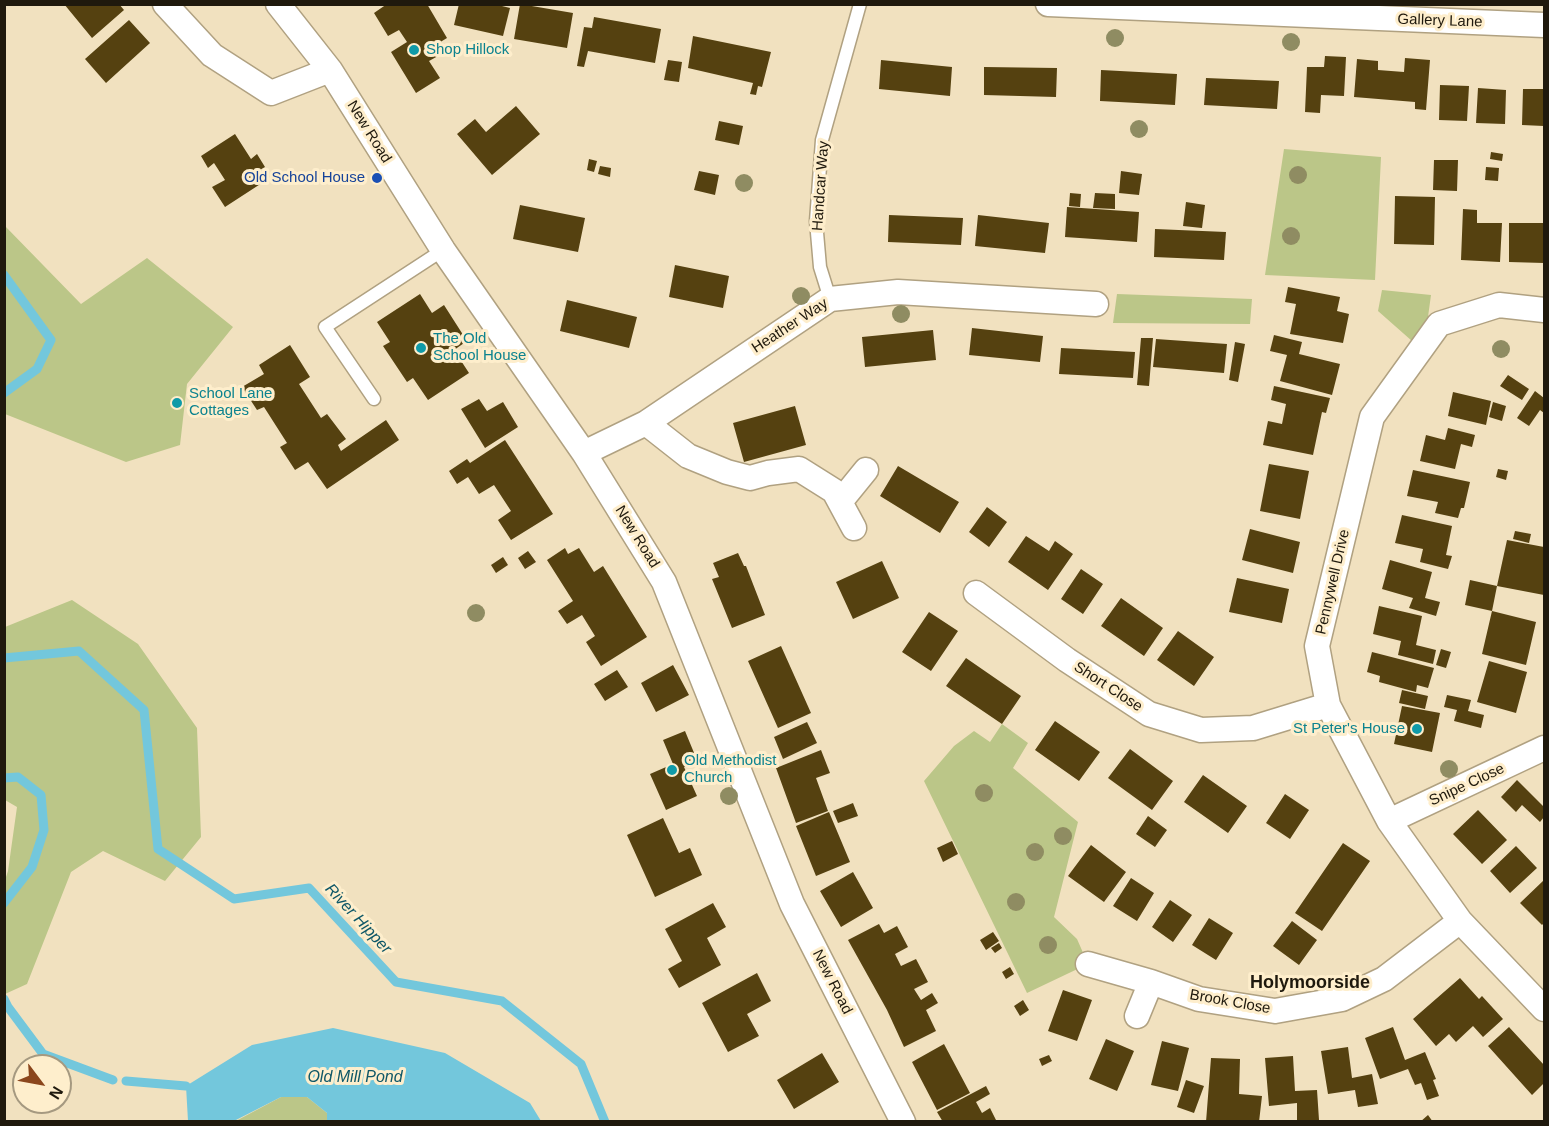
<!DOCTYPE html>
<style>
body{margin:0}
#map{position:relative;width:1549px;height:1126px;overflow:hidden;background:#f1e1bf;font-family:Arial,sans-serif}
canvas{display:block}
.frame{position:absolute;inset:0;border:6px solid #1f190d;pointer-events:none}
.north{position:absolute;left:12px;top:1054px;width:60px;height:60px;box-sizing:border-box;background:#feeecc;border:2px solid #a59980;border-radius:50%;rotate:122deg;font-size:16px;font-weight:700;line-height:24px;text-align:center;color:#1f190d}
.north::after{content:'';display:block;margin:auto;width:21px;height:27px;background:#8b461c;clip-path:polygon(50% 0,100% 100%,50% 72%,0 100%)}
</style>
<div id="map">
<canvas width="1549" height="1126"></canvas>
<div class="frame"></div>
<div class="north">N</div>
</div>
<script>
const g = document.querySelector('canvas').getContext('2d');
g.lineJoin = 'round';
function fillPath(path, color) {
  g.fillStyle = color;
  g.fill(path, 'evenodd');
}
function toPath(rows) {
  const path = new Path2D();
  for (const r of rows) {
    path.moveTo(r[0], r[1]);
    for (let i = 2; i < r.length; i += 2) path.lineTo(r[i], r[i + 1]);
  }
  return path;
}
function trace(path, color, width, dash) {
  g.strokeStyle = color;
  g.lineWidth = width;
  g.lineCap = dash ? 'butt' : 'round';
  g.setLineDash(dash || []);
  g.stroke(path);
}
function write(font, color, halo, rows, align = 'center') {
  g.font = font + ' Arial,sans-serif';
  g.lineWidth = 6;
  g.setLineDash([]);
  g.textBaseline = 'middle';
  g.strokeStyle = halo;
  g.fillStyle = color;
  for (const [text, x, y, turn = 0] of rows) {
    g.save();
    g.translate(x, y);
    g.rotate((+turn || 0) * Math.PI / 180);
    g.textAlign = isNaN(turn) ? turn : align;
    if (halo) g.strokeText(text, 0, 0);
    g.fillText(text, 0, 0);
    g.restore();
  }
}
fillPath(toPath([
 [1284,149,1381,157,1375,280,1265,275],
 [5,226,81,304,147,258,233,327,187,384,180,445,126,462,5,414],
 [1382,290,1431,295,1427,324,1412,341,1378,311],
 [1117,294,1252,299,1250,324,1113,323],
 [72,600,138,644,197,728,201,837,165,881,103,851,71,872,27,984,5,994,5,880,8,871,17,807,5,800,5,627],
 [1002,724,1028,743,1013,768,1078,822,1054,917,1077,939,1088,964,1027,993,924,781,954,746,974,731,990,742],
 [281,1097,307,1097,327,1113,327,1121,234,1122]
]), '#bbc688');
fillPath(toPath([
 [333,1028,445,1053,530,1103,541,1121,327,1121,327,1113,307,1097,281,1097,234,1121,188,1121,186,1086,252,1045]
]), '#73c7dc');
trace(toPath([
 [4,275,51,340,37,369,4,393],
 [4,658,79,651,144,710,158,849,234,899,309,888,396,982,502,1001,581,1064,605,1122],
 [4,778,18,777,41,795,44,830,32,867,4,903],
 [4,999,8,1007,43,1054,113,1080],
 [126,1081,186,1086]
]), '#73c7dc', 9);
fillPath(toPath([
 [64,4,119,4,124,10,92,38],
 [387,4,427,4,447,38,432,47,438,56,429,61,440,78,416,93,391,52,407,42,399,30,388,36,374,13],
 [459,4,494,4,510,8,503,36,454,25],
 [520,4,573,13,567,48,514,39],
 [594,17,661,29,655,63,588,51,584,67,577,66,584,27,592,28],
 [129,20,150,43,106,83,85,59],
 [693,36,771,52,762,87,758,86,756,95,750,94,753,83,688,68],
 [1325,56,1346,57,1344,96,1321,95,1320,113,1305,112,1307,67,1324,67],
 [1405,58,1430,60,1426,110,1415,109,1415,102,1354,97,1357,59,1378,61,1378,70,1404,72],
 [668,60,682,62,679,82,664,80],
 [881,60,952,67,950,96,879,89],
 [984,67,1057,68,1056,97,984,95],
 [1101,70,1177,74,1175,105,1100,101],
 [1206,78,1279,81,1277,109,1204,105],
 [1440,85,1469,86,1467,121,1439,120],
 [1478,88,1506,90,1505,124,1476,123],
 [1523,89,1544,89,1544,126,1522,125],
 [516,106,540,134,492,175,457,134,475,119,486,132],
 [719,121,743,126,739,145,715,140],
 [235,134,251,159,257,154,265,167,258,171,265,181,225,207,212,187,225,180,214,163,208,168,201,156],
 [1491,152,1503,154,1502,161,1490,159],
 [589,159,597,161,594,172,587,170],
 [1434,160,1458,160,1457,191,1433,190],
 [600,166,611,168,610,177,598,174],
 [1486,167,1499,168,1498,181,1485,180],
 [699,171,719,175,715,195,694,190],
 [1121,171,1142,174,1139,195,1119,193],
 [1070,193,1081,194,1080,207,1069,206],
 [1095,193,1115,194,1115,209,1093,208],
 [1395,196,1435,197,1434,245,1394,244],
 [1186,202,1205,205,1202,228,1183,226],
 [520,205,585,218,578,252,513,239],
 [1067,207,1139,212,1137,242,1065,237],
 [1463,209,1477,210,1477,223,1502,223,1500,262,1461,260],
 [889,215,963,218,961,245,888,242],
 [978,215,1049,223,1045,253,975,246],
 [1509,223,1544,223,1544,263,1509,262],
 [1155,229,1226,232,1224,260,1154,257],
 [675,265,729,276,723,308,669,297],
 [1288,287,1340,297,1337,311,1349,314,1343,343,1290,334,1296,304,1285,302],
 [420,294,432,313,444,305,467,341,454,350,469,373,428,400,413,378,407,382,383,346,390,342,377,322],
 [567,300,637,317,629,348,560,331],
 [972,328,1043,336,1040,362,969,355],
 [933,330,936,360,865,367,862,337],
 [1274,335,1302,342,1299,354,1340,364,1332,395,1280,381,1287,355,1270,351],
 [1141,338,1153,338,1149,386,1137,385],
 [1156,339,1227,344,1224,373,1153,367],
 [1235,342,1245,344,1238,382,1229,380],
 [290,345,310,377,299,384,321,418,327,414,346,439,338,445,341,451,386,420,399,440,327,489,308,462,295,470,280,447,287,443,264,407,257,410,242,387,264,374,259,365],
 [1061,348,1135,352,1133,378,1059,374],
 [1508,375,1529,389,1522,400,1500,386],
 [1274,386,1330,398,1326,413,1322,412,1313,455,1263,445,1268,421,1282,424,1286,404,1271,400],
 [1535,391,1544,398,1544,413,1540,410,1529,426,1517,418],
 [1453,392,1491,401,1486,425,1448,416],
 [479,399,487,411,503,402,518,427,485,448,461,409],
 [1493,402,1506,406,1502,421,1489,417],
 [795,406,806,445,744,462,733,423],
 [1448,428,1475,435,1472,447,1461,444,1455,469,1420,461,1426,435,1445,440],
 [505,440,553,514,511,540,498,520,511,511,494,485,479,494,468,477,457,484,449,471,467,459,470,463],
 [1269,464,1309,471,1300,519,1260,511],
 [898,466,959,502,940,533,880,496],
 [1498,469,1508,471,1506,480,1496,477],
 [1413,470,1470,482,1464,508,1461,508,1458,518,1435,513,1438,502,1407,496],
 [987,507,1007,522,989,547,969,532],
 [1402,515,1452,526,1446,555,1452,556,1448,569,1420,562,1423,549,1395,543],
 [1250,529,1300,542,1293,573,1242,560],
 [1515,531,1531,534,1529,543,1513,539],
 [1026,536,1049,551,1055,541,1073,554,1048,590,1008,562],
 [1507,540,1544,547,1544,595,1497,586],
 [565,548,568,554,579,548,594,572,603,566,647,637,601,666,586,642,595,636,582,615,567,624,558,611,573,601,547,560],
 [528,551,536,562,525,569,518,558],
 [738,553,744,566,746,566,765,615,732,628,712,579,719,577,713,563],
 [503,557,508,565,496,573,491,565],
 [1390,560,1432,572,1425,598,1440,602,1436,616,1409,608,1413,598,1382,589],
 [882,561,899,598,853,619,836,582],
 [1081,569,1103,584,1083,614,1061,599],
 [1237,578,1289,589,1282,623,1229,612],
 [1470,580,1497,586,1492,611,1465,605],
 [1121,598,1163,628,1144,656,1101,626],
 [1379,606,1422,616,1416,645,1436,650,1433,664,1398,655,1401,641,1373,634],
 [1492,611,1536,622,1526,665,1482,654],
 [929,612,958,631,931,671,902,652],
 [1178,631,1214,657,1194,686,1157,660],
 [781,646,811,713,778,728,748,661],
 [1441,649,1451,652,1446,668,1436,665],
 [1372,652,1434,668,1428,688,1417,685,1416,692,1379,682,1380,676,1367,672],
 [966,658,1021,696,1002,724,946,686],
 [1489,661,1527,672,1516,713,1477,702],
 [673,665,689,695,656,712,641,683],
 [617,670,628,687,605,701,594,684],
 [1402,690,1428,696,1425,709,1399,703],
 [1447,695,1471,700,1468,711,1484,715,1481,728,1454,721,1457,710,1444,707],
 [1402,706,1440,713,1432,752,1394,744],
 [1055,721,1100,752,1079,781,1035,750],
 [807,722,817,743,783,759,774,737],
 [685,731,697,760,684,767,697,796,666,810,650,774,673,764,663,740],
 [1130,749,1173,781,1152,810,1108,778],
 [821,750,830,773,816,778,828,811,796,823,776,768],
 [1203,775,1247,806,1228,833,1184,802],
 [1517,780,1544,807,1544,817,1540,822,1522,805,1516,812,1501,797],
 [1285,794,1309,810,1290,839,1266,823],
 [853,803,858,816,838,823,833,811],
 [1478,810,1507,840,1482,864,1453,834],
 [829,812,850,862,816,876,796,826],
 [1148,816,1167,830,1155,847,1136,834],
 [663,818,679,853,690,848,702,875,655,897,627,835],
 [952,841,958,854,943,862,937,848],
 [1343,843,1370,861,1322,931,1295,913],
 [1091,845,1126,872,1104,902,1068,876],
 [1516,846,1537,868,1510,893,1490,871],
 [853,872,873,908,841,927,820,891],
 [1131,878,1154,893,1137,921,1113,906],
 [1544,880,1544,923,1542,925,1520,903],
 [1170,900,1192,915,1173,942,1152,927],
 [713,903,726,927,707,938,721,965,679,988,668,969,682,961,665,929],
 [1209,918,1233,933,1216,960,1192,945],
 [1292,921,1317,940,1299,965,1273,946],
 [879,924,884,933,897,926,908,947,895,954,901,966,916,959,928,982,914,989,921,1000,932,993,938,1003,926,1010,936,1031,904,1047,887,1010,848,940],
 [993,932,999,941,986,950,980,940],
 [999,943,1002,948,995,953,991,948],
 [1010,967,1014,974,1006,979,1002,972],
 [757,973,771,1001,747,1014,759,1036,728,1052,702,1003],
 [1460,978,1479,999,1482,996,1503,1019,1483,1037,1473,1026,1456,1042,1449,1034,1436,1046,1413,1019],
 [1063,990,1092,1000,1077,1041,1048,1031],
 [1023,1000,1029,1010,1020,1016,1014,1006],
 [1393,1027,1405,1060,1425,1052,1436,1079,1433,1080,1439,1096,1427,1100,1421,1083,1415,1085,1408,1069,1380,1079,1365,1038],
 [1509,1027,1544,1065,1544,1083,1532,1095,1488,1046],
 [1106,1039,1134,1051,1117,1091,1089,1079],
 [1162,1041,1189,1048,1178,1091,1151,1085],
 [944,1044,970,1093,937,1110,912,1062],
 [1348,1047,1352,1078,1372,1074,1378,1104,1358,1107,1355,1090,1328,1094,1321,1051],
 [822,1053,839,1082,794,1109,777,1080],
 [1049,1055,1052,1061,1042,1066,1039,1059],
 [1293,1056,1295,1091,1317,1090,1319,1120,1297,1122,1297,1103,1269,1106,1265,1058],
 [1211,1058,1240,1059,1239,1094,1262,1096,1259,1122,1206,1122],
 [1186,1080,1204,1086,1194,1113,1177,1107],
 [986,1086,990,1094,976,1102,982,1113,990,1108,997,1122,943,1122,937,1112],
 [1428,1115,1433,1122,1420,1122]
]), '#554110');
const lane = toPath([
 [830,299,820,267,816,221,822,140,860,4],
 [374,399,325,327,443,250]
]);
const street = toPath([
 [165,4,212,55,271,93,330,70],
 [278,4,330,70,443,250,584,453,664,582,792,904,903,1122],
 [1048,4,1544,25],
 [1544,310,1499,305,1439,324,1372,417,1317,646,1328,705,1389,821,1460,921,1544,1009],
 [646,423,688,456,727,472,750,478,768,473,799,469,834,491,854,528],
 [584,453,646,423,830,299,898,292,1096,304],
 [840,502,866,470],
 [976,593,1067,660,1149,714,1201,730,1253,728,1328,705],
 [1389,821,1544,748],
 [1088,964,1151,982,1199,999,1275,1011,1342,999,1384,979,1460,921],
 [1137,1016,1151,982]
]);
trace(lane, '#b0a181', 15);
trace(street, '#b0a181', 27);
trace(lane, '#fff', 12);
trace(street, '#fff', 24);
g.fillStyle = '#8f8c62';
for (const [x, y] of [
 [1115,38],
 [1291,42],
 [1139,129],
 [1298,175],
 [744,183],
 [1291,236],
 [801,296],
 [901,314],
 [1501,349],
 [476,613],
 [1449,769],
 [984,793],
 [729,796],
 [1063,836],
 [1035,852],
 [1016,902],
 [1048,945]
]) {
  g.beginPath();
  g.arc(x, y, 9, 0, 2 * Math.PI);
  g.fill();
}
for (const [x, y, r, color] of [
 [414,50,6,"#0f9aa8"],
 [377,178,6,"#1a4fb4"],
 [421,348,6,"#0f9aa8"],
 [177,403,6,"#0f9aa8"],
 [1417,729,6,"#0f9aa8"],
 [672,770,6,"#0f9aa8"]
]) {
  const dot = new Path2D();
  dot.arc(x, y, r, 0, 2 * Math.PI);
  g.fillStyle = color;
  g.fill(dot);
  trace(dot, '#feeecc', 2);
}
write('15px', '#1f190d', '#feeecc', [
 ["Gallery Lane",1440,21,2],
 ["New Road",369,132,58],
 ["Handcar Way",821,186,-86],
 ["Heather Way",790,326,-33],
 ["New Road",637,537,58],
 ["Pennywell Drive",1333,582,-77],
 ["Short Close",1108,687,33],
 ["Snipe Close",1467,785,-25],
 ["New Road",832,982,63],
 ["Brook Close",1230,1002,10]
]);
write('15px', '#0d838f', '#feeecc', [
 ["Shop Hillock",426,50],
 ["The Old",433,339],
 ["School House",433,356],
 ["School Lane",189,394],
 ["Cottages",189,411],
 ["St Peter's House",1405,729,"right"],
 ["Old Methodist",684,761],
 ["Church",684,778]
], 'left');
write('15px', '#164399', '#feeecc', [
 ["Old School House",365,178]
], 'right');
write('italic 16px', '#0f5767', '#feeecc', [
 ["River Hipper",358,919,47],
 ["Old Mill Pond",355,1078]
]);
write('bold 18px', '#1f190d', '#feeecc', [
 ["Holymoorside",1310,983]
]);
</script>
